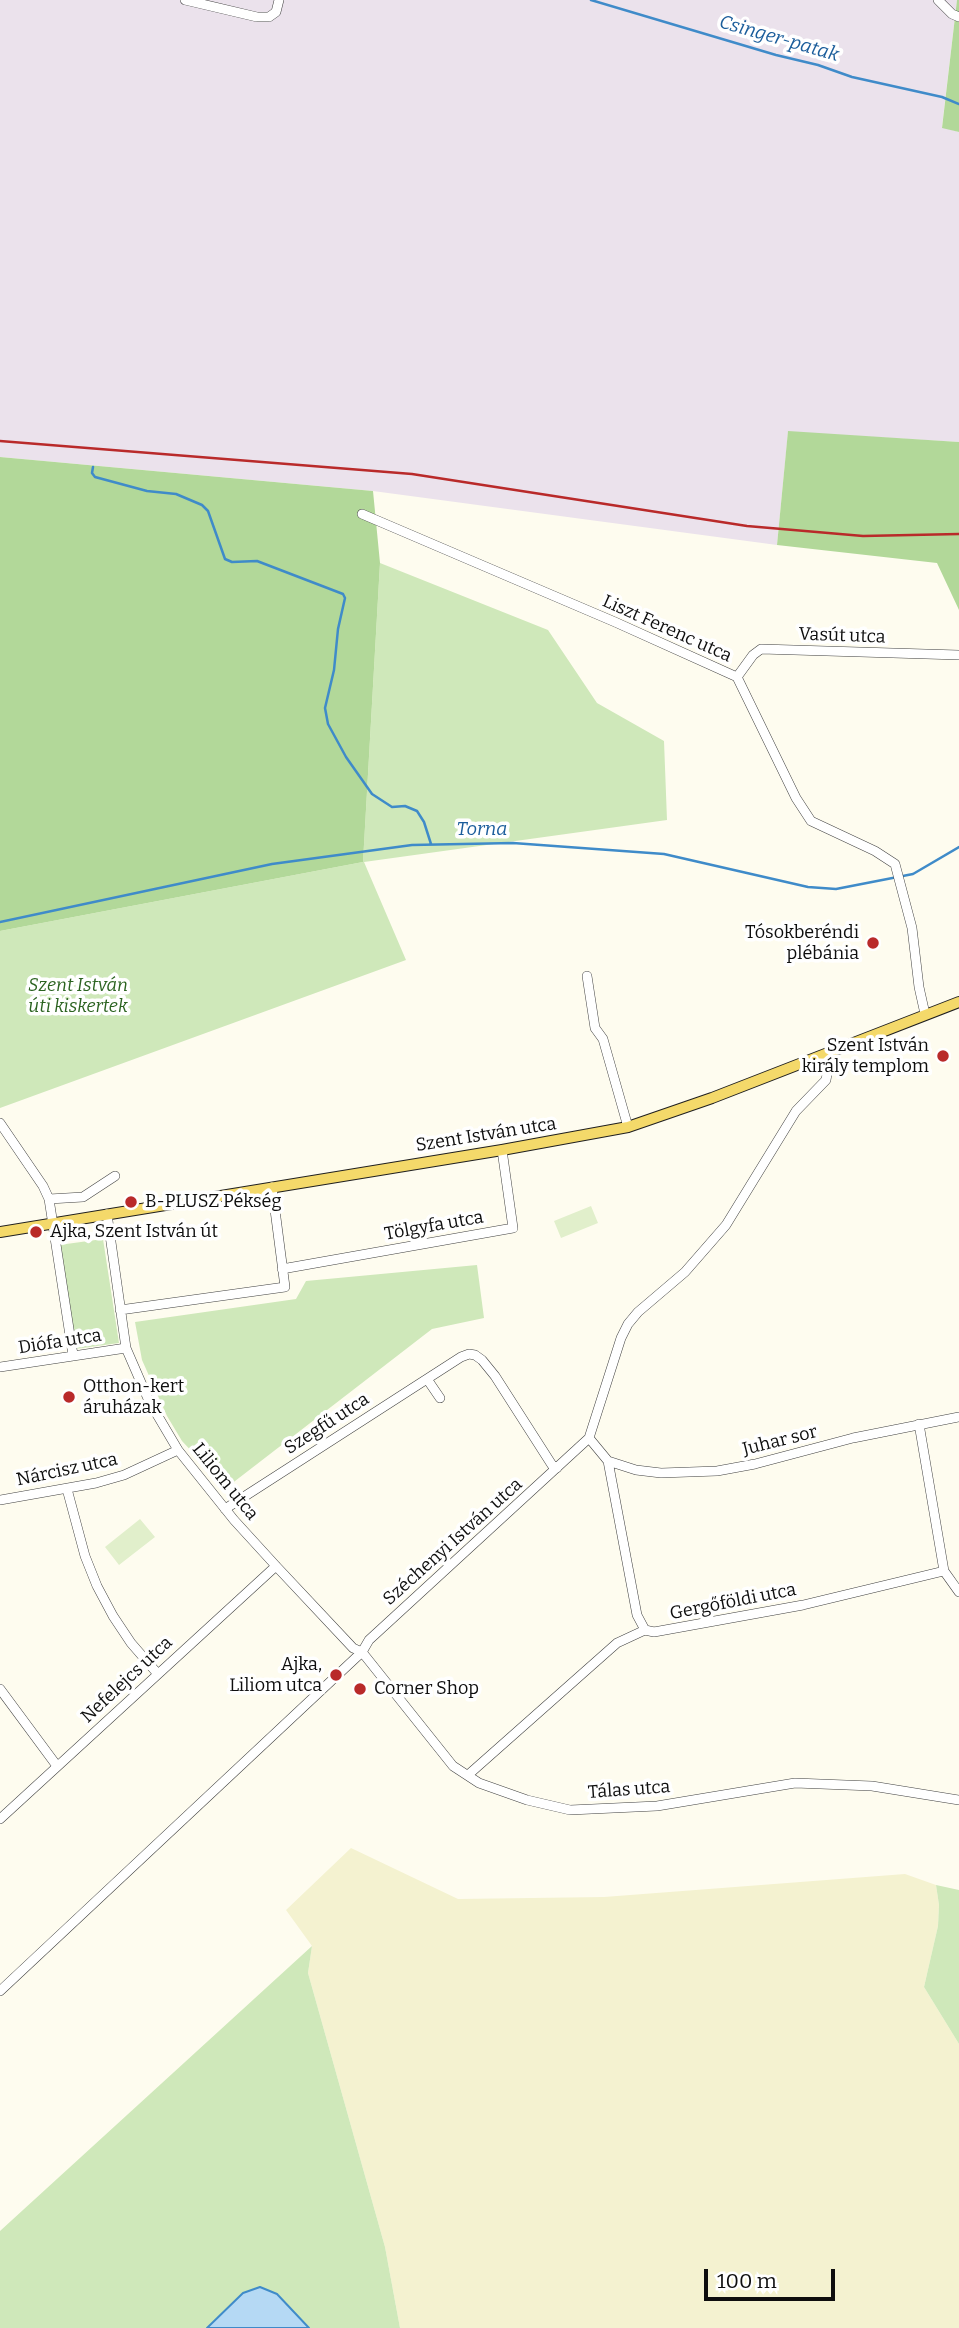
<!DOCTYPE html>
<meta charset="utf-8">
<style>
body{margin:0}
#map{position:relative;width:959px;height:2328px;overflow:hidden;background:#fefcef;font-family:Bitter,serif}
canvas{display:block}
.scale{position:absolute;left:704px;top:2269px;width:131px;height:32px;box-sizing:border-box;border:4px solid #0e0e0e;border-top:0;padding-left:9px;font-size:21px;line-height:24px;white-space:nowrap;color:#0e0e0e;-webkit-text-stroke:5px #fff;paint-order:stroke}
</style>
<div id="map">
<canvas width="959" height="2328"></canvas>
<div class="scale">100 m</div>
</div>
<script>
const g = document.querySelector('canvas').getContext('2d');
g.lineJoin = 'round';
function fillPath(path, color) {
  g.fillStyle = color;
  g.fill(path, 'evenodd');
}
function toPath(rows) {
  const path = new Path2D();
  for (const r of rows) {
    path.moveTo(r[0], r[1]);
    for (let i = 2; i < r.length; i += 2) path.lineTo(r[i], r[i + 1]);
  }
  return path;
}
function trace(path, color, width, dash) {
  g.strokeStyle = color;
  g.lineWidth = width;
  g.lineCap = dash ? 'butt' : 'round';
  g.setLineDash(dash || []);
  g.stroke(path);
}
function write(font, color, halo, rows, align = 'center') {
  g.font = font + ' Bitter,serif';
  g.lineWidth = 7;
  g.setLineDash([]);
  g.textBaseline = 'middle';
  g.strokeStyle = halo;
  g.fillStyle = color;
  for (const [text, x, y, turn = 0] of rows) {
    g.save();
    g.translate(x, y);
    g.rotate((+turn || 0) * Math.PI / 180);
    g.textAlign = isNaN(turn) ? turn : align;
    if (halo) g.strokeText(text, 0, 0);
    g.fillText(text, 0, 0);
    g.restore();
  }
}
fillPath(toPath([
 [0,0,957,0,942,127,959,132,959,442,788,432,777,545,373,491,0,457]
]), '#ebe2ec');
fillPath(toPath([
 [351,1848,458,1899,604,1897,905,1874,936,1885,939,1905,938,1926,924,1987,959,2044,959,2328,400,2328,385,2247,308,1973,312,1946,286,1910]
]), '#f4f2d0');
fillPath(toPath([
 [380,563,548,630,597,703,664,741,667,820,364,862,406,960,0,1108,0,931,363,862],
 [103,1239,119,1343,75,1349,59,1245],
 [477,1265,484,1318,432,1329,226,1488,182,1441,167,1416,142,1360,135,1322,296,1299,306,1281],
 [936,1885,959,1890,959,2044,924,1987,938,1926,939,1905],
 [312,1946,308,1973,385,2247,400,2328,309,2328,278,2294,243,2293,207,2328,0,2328,0,2231]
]), '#cfe8ba');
fillPath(toPath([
 [957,0,959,0,959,132,942,128],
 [788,431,959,442,959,610,937,563,777,545],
 [0,457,373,491,380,563,363,862,0,931]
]), '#b2d899');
fillPath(toPath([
 [591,1206,598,1223,561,1238,554,1221],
 [140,1519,155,1537,119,1565,105,1547]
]), '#e1efcb');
const water = toPath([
 [260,2287,277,2294,309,2328,207,2328,243,2293,260,2287]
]);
fillPath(water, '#b5d9f4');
trace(water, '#3f8bc9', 2);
trace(toPath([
 [591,0,776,55,818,65,852,77,942,97,959,104],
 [93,467,92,473,95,477,147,491,176,494,202,505,208,511,225,559,232,562,257,561,343,594,345,598,338,629,334,670,325,708,328,724,346,757,372,794,392,807,405,806,417,811,424,822,431,844],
 [0,922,272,864,412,845,513,843,664,854,808,887,836,889,913,874,959,847]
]), '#3f8bc9', 2.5);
const minor = toPath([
 [185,0,257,17,269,17,276,12,279,0],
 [938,0,952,14,959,17],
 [362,514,615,622,737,677,796,798,811,821,875,851,895,864,912,928,919,987,925,1014],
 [737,677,753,655,761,649,959,655],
 [587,976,595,1028,603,1039,628,1127],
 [0,1123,43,1186,49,1199,73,1355],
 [49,1199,83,1197,115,1176],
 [107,1214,126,1348,149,1401,178,1450,234,1520,276,1566,353,1648,362,1652,453,1766,479,1783,527,1800,570,1810,657,1806,795,1783,872,1786,959,1800],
 [282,1269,513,1228,502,1150],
 [120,1310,285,1287,272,1187],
 [0,1367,126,1348],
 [427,1379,440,1398],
 [589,1438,608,1461,637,1615,645,1630,654,1632,803,1605,944,1571,919,1424],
 [608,1461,636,1470,661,1473,717,1471,755,1464,853,1438,959,1417],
 [67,1489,85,1556,97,1586,113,1616,131,1643,157,1673],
 [0,1500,96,1483,124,1475,178,1450],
 [225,1509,461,1357,469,1354,475,1355,482,1360,495,1376,552,1465,557,1468],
 [944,1571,959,1592],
 [0,1689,57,1766],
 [468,1775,617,1643,645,1630],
 [0,1819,276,1566],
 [0,1991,362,1652,369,1640,589,1438,621,1338,628,1324,638,1312,685,1272,726,1225,796,1111,826,1080,831,1051]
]);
const major = toPath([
 [0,1232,502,1150,628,1127,712,1098,959,1002]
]);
trace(minor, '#414141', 10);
trace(major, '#1f1f1f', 12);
trace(minor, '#fff', 9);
trace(major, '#f4d96a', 10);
trace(toPath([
 [0,441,412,474,747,526,863,536,959,534]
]), '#b92a2a', 2.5);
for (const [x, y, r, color] of [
 [873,943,7,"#b92a2a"],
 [943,1056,7,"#b92a2a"],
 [131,1202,7,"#b92a2a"],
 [36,1232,7,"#b92a2a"],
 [69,1397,7,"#b92a2a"],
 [336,1675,7,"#b92a2a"],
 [360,1689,7,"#b92a2a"]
]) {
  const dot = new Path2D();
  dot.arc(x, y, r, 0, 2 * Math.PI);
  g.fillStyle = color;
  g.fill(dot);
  trace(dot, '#fff', 2.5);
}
write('18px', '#0e0e0e', '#fff', [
 ["Liszt Ferenc utca",667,629,24],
 ["Vasút utca",842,636,2],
 ["Szent István utca",486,1135,-9],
 ["Tölgyfa utca",434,1226,-10],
 ["Diófa utca",60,1342,-9],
 ["Szegfű utca",327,1424,-33],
 ["Juhar sor",780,1441,-14],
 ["Nárcisz utca",67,1470,-12],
 ["Liliom utca",225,1482,51],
 ["Széchenyi István utca",453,1542,-42],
 ["Gergőföldi utca",733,1602,-11],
 ["Nefelejcs utca",127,1680,-43],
 ["Tálas utca",629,1790,-4]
]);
write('18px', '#0e0e0e', '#fff', [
 ["Tósokberéndi",859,933,"right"],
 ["plébánia",859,954,"right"],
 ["Szent István",929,1046,"right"],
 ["király templom",929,1067,"right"],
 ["B-PLUSZ Pékség",145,1202],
 ["Ajka, Szent István út",50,1232],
 ["Otthon-kert",83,1387],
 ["áruházak",83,1408],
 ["Ajka,",322,1665,"right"],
 ["Liliom utca",322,1686,"right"],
 ["Corner Shop",374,1689]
], 'left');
write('italic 18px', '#2b6320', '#fff', [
 ["Szent István",78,986],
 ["úti kiskertek",78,1007]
]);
write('italic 19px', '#1b5d9b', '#fff', [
 ["Csinger-patak",779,39,16],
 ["Torna",482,830]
]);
</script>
